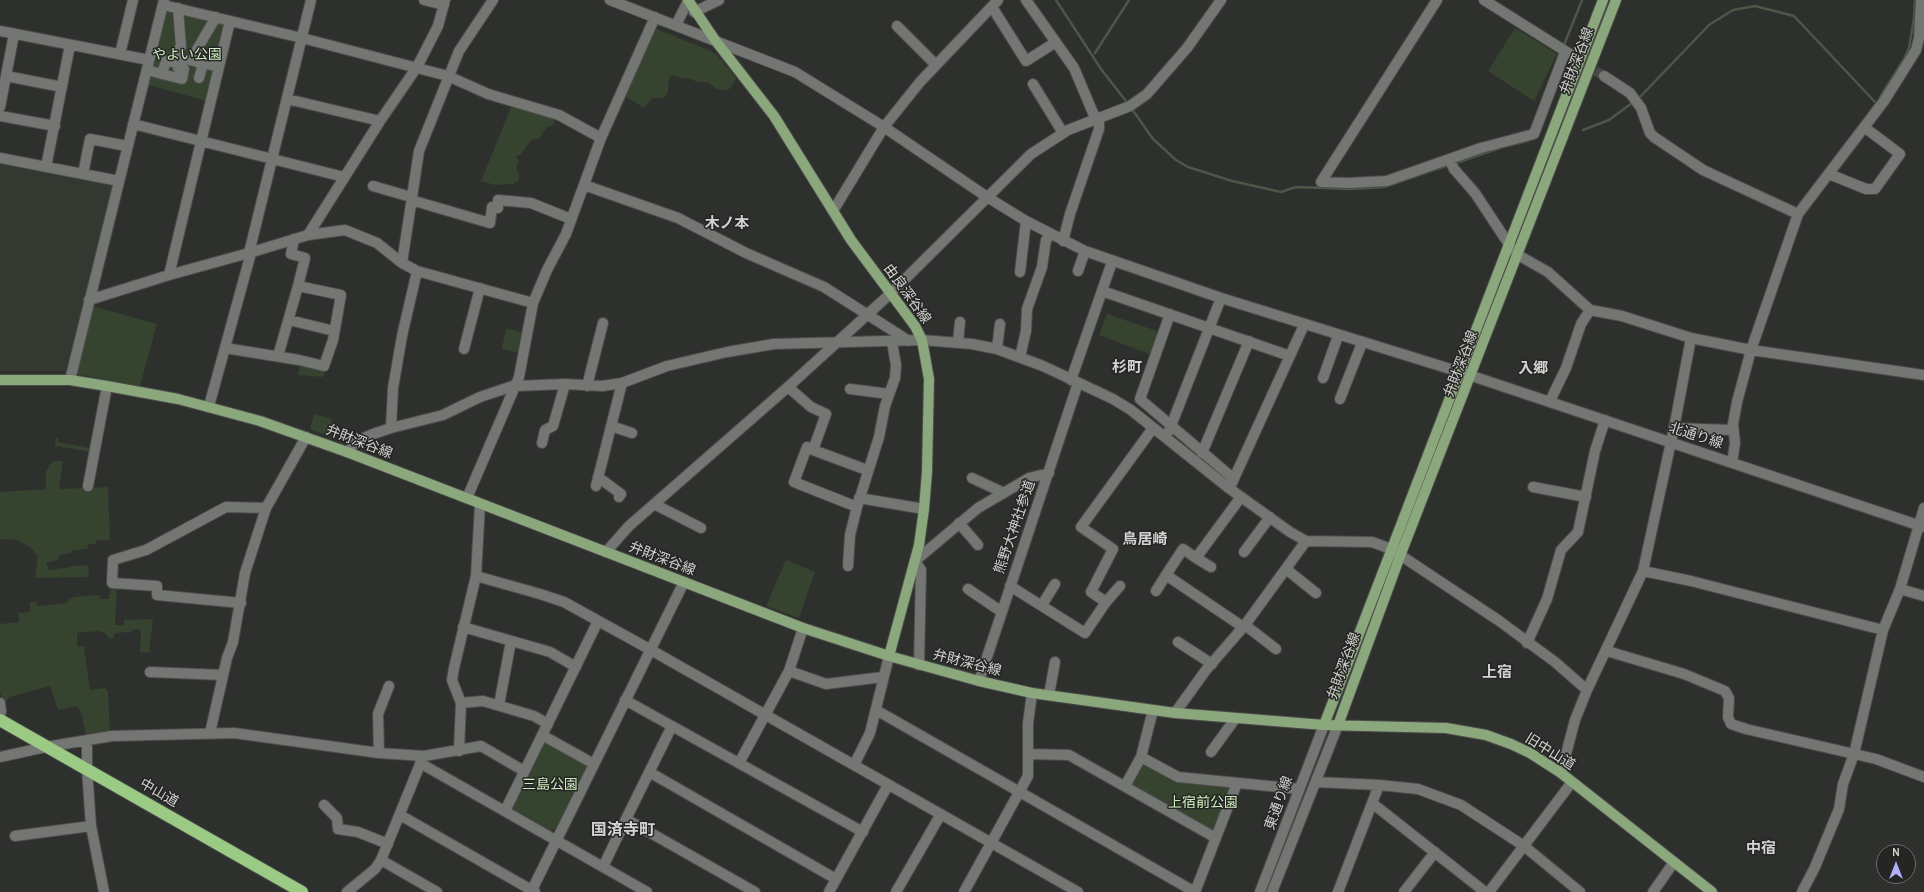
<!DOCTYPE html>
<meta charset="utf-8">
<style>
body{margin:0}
#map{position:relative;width:1924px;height:892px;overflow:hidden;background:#2e302e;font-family:Karla,sans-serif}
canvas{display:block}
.north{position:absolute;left:1876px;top:844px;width:40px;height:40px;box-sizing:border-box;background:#252624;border:1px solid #6b6c6a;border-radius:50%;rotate:0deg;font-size:11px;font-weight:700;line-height:16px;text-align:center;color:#d3d4d2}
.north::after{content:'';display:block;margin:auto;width:14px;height:18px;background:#b1adfa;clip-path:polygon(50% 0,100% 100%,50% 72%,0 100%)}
</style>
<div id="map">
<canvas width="1924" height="892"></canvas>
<div class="north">N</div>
</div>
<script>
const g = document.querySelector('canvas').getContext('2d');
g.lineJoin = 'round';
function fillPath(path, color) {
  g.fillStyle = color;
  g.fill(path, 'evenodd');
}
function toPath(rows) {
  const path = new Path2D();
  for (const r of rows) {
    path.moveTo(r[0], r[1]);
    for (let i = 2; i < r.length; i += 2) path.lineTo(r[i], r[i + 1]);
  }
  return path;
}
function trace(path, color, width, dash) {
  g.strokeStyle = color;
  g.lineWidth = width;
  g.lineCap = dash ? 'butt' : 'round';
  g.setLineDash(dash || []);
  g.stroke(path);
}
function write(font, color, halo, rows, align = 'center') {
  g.font = font + ' Karla,"Noto Sans JP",sans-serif';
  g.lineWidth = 3;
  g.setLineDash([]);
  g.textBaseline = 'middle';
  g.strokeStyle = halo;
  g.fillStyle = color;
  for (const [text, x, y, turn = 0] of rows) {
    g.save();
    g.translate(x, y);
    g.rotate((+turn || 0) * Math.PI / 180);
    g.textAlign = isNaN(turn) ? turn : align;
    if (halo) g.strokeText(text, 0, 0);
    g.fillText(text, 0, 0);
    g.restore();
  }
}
fillPath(toPath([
 [0,164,113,186,68,371,0,371]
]), '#333931');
fillPath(toPath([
 [169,10,224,23,226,27,207,101,148,85,165,12],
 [654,28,711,51,718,56,736,78,732,86,727,91,717,89,707,82,698,82,687,78,684,79,672,75,669,80,668,93,663,98,653,98,644,108,623,95],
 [1515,28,1557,54,1534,101,1488,71],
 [512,105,555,117,553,125,547,127,539,139,532,139,521,154,516,157,519,161,516,168,519,174,519,181,513,184,495,185,481,181],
 [92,306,157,324,140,386,76,374],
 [1107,314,1160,332,1152,355,1099,335],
 [506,328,524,333,522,353,502,349],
 [301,362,325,369,323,377,298,375],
 [314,414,332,419,327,436,310,429],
 [55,438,58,438,58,442,90,448,90,452,57,446,56,451],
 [53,461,63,461,59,489,108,487,110,540,97,540,95,544,89,544,87,549,73,550,71,553,59,555,58,560,46,563,49,570,71,567,73,565,75,566,88,565,89,577,35,578,38,557,30,547,16,540,0,539,0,492,46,489,46,471],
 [786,560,815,572,799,618,766,606],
 [111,586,117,586,115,625,124,625,124,620,153,619,149,653,140,652,141,630,136,629,131,632,115,633,113,638,109,638,105,633,98,631,77,633,77,646,84,646,90,690,105,688,108,691,110,732,86,737,82,715,77,706,58,710,50,686,9,697,3,707,0,690,0,624,19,622,18,611,20,613,30,612,30,602,36,602,38,606,68,603,69,599,75,597,99,595,100,599,109,599],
 [543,741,585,762,587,767,556,828,551,830,513,809,512,804],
 [1142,763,1176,780,1232,787,1215,830,1212,831,1132,786,1131,782]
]), '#35432f');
trace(toPath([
 [1056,0,1101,69,1129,105],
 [1564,45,1582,0],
 [1095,53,1129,0],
 [1641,96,1709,25,1733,10,1755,6,1794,16,1875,102],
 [1880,97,1904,59,1909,48,1914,18,1915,0],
 [1132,109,1153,139,1176,160,1188,167,1232,181,1281,192,1296,187,1351,189,1384,187,1446,166],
 [1583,130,1609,120,1632,103],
 [1506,146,1528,141],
 [1456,163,1500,148]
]), '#4d5647', 2.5);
trace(toPath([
 [1570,55,1604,76]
]), '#474947', 10, [10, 5]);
const minor = toPath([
 [424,0,444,5],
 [610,0,795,72,884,127,987,197,1026,221,1085,251,1221,298,1460,372,1924,527],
 [1026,0,1074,68,1096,120],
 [1437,0,1321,182,1348,183,1387,181,1481,148,1534,134,1565,52],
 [1484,0,1570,54],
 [163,5,302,38,448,76,488,94,559,115,601,138],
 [992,7,1026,61,1056,42],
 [694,12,719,0],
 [676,25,688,1],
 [897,26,935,64],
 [0,31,149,60],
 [120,54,133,0],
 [176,57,219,67],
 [197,62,198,56,196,51,216,17],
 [147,70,162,74,166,61,173,62,178,50,181,47,178,8],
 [162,74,182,79,184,69,178,68,181,58],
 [6,76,62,87],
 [1604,76,1630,93,1641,108,1650,133,1654,137,1703,170,1798,214],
 [199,78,203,64],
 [1033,84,1063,133],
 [287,99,380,121],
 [0,107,14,34],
 [0,116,55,126],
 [133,124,344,177],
 [0,158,119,181],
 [1449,159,1454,169,1475,193,1508,243,1518,255,1548,272,1590,310,1622,316,1691,338,1751,350,1924,375],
 [46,167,70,45],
 [83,174,90,139,127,146],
 [1829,174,1866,189,1875,189,1900,154,1864,127],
 [584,185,678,218,746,253,824,287,909,341],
 [373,186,411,197],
 [411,200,490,223,492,207,498,208,498,200,531,203,571,219],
 [833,211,884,127,920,82,998,0],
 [308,235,380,121,417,67,438,26,445,0],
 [1063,241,1070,214,1099,129,1099,119],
 [249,253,311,0],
 [402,263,419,151,459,51,493,0],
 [1078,271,1085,251],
 [1020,272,1026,221],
 [169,275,230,21],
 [1102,291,1290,356],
 [89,300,169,275,249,253,308,235,345,230,377,243,402,263,417,271,533,303],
 [1170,314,1140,399,1234,479],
 [289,320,334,331],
 [958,342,960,322],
 [225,348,299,360,324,366,333,340,341,295,298,286,305,258,291,254,294,239],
 [464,349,480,288],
 [997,349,1000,324],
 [278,356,298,286],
 [1020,357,1026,331,1027,309,1042,267,1046,240,1050,234],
 [1323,378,1338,336],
 [70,380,164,0],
 [1071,380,1112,262],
 [516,386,565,384,602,386,622,383,667,366,727,352,774,344,922,340,972,344,997,349,1043,366,1113,399,1131,410,1230,489,1290,532,1306,541,1372,542,1391,549,1498,620,1555,662,1587,690],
 [587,386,603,323],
 [788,387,811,407,826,414,813,450,807,447,794,482,857,507,850,535,848,566],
 [850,389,889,394],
 [1340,399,1362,343],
 [1550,401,1566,368,1581,324,1590,310],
 [209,406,251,253],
 [611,426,632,433],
 [391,428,393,388,402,336,417,271],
 [1674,428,1732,430],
 [1169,431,1221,298],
 [542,443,545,430,553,426,565,384],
 [813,450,867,470],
 [347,452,357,441,373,434,391,428,443,415,480,397,516,385],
 [1202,453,1249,341],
 [1732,463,1735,443,1733,424,1737,402,1751,350,1798,214,1884,101,1916,50,1919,38,1921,0],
 [598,477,621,494,619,497],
 [972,478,1004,493],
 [1231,485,1304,325],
 [88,486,107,386],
 [596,486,622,383],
 [1533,487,1586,497],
 [1241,497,1196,558,1183,549,1166,575,1243,627],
 [467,498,519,377,533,303,547,270,566,234,601,138,655,17],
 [859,498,924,509],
 [654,504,701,528],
 [857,507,879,437,885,406,895,378,896,365,892,342],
 [959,523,978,545],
 [606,552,629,526,788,387,890,294,1031,154,1068,130,1130,106,1147,94,1187,48,1221,0],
 [1244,552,1270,517],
 [1196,558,1211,567],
 [1286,569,1316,593],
 [1643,571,1691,581,1883,630],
 [476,576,540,594,564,602,651,650,1078,892],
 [1010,586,1085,633,1106,602,1091,592,1113,549,1081,527,1153,428],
 [968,589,1002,612],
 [1900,589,1924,596],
 [1156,591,1166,575],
 [1106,602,1120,586],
 [241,603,157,595,157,586,112,583,113,560,146,550,226,507,266,508],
 [1042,605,1055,584],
 [1245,625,1276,649],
 [463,627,550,652,576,667],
 [1178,642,1212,664],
 [1527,643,1547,599,1561,550,1578,532,1595,451,1605,420],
 [1607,651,1684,674,1725,691,1729,698,1728,717,1731,724,1746,729,1876,759,1924,777],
 [919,665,921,570,915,561,978,508,1029,478,1049,473],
 [789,671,826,684,883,677],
 [150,672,222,675],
 [979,681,1078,383],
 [1049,695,1055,662],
 [625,700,863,832],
 [0,703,1,711,0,716],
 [461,703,483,701,534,716,548,724],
 [499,705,511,641],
 [876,710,1195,892,1237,783],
 [1175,713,1206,670,1245,625,1306,541],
 [672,726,626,819,755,892],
 [210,733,227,658,233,642,245,573,266,508,306,437],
 [542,735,594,764],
 [87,740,87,769,91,826,104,892],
 [459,751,461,703,452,680,454,668,476,576,480,504],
 [1211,752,1235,719],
 [379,753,378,714,389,686],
 [1028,754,1069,755,1216,838],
 [0,757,46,747,112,736,234,733,379,753,424,756,481,746,524,771],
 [1141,757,1178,777,1299,789],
 [420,763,647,892],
 [739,763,789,671,803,628],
 [854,765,870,733,889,656],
 [649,772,836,879],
 [1561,773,1575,720,1587,690,1643,571,1674,428,1691,338],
 [1316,782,1379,785,1418,789,1461,805,1524,846,1580,892],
 [1125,786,1141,757,1153,710],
 [1372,803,1485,892],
 [324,805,337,818,338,829,358,832,388,844],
 [505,811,598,621],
 [400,815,535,892],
 [15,836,91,826],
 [381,860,437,892],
 [603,867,626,819],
 [347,892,375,869,381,860,423,757],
 [531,892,684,582],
 [829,892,888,785],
 [896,892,941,814],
 [964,892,1028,776,1028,723,1032,693],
 [1260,892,1324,725],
 [1272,892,1338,725],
 [1338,892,1379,785],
 [1404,892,1435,852],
 [1489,892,1572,782],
 [1653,892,1674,862],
 [1802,892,1815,867,1839,809,1843,784,1854,754,1883,630,1900,589,1924,508]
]);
const major = toPath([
 [688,0,715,40,774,116,851,240,915,326,922,340,929,379,927,472,924,509,919,545,889,656],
 [0,380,70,380,107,386,178,399,260,421,347,452,803,628,889,656,979,681,1032,693,1175,713,1324,725,1446,728,1486,735,1511,744,1530,753,1561,773,1712,892],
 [1324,725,1603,0],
 [1338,725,1400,556,1616,0]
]);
const highway = toPath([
 [0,720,302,892]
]);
trace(minor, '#4c4d4b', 12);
trace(major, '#4c4d4b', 12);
trace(highway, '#4c4d4b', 14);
trace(minor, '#747673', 10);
trace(major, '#8ba87d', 10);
trace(highway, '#9bca84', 12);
write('14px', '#ccecbd', '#252624', [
 ["やよい公園",187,55],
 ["三島公園",550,785],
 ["上宿前公園",1203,803]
]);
write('14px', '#d3d4d2', '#252624', [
 ["弁財深谷線",1577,61,-69],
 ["由良深谷線",907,294,54],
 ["弁財深谷線",1461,364,-69],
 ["北通り線",1696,436,18],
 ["弁財深谷線",359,442,21],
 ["熊野大神社参道",1015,527,-71],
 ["弁財深谷線",662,559,21],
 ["弁財深谷線",967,663,14],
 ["弁財深谷線",1344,666,-70],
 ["旧中山道",1550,752,32],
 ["中山道",159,793,30],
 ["東通り線",1279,803,-70]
]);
write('bold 15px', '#d3d4d2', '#252624', [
 ["木ノ本",727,224],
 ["杉町",1127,368],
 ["入郷",1533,369],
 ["鳥居崎",1145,540],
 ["上宿",1497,673],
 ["中宿",1761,849]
]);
write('bold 16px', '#d3d4d2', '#252624', [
 ["国済寺町",623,830]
]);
</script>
